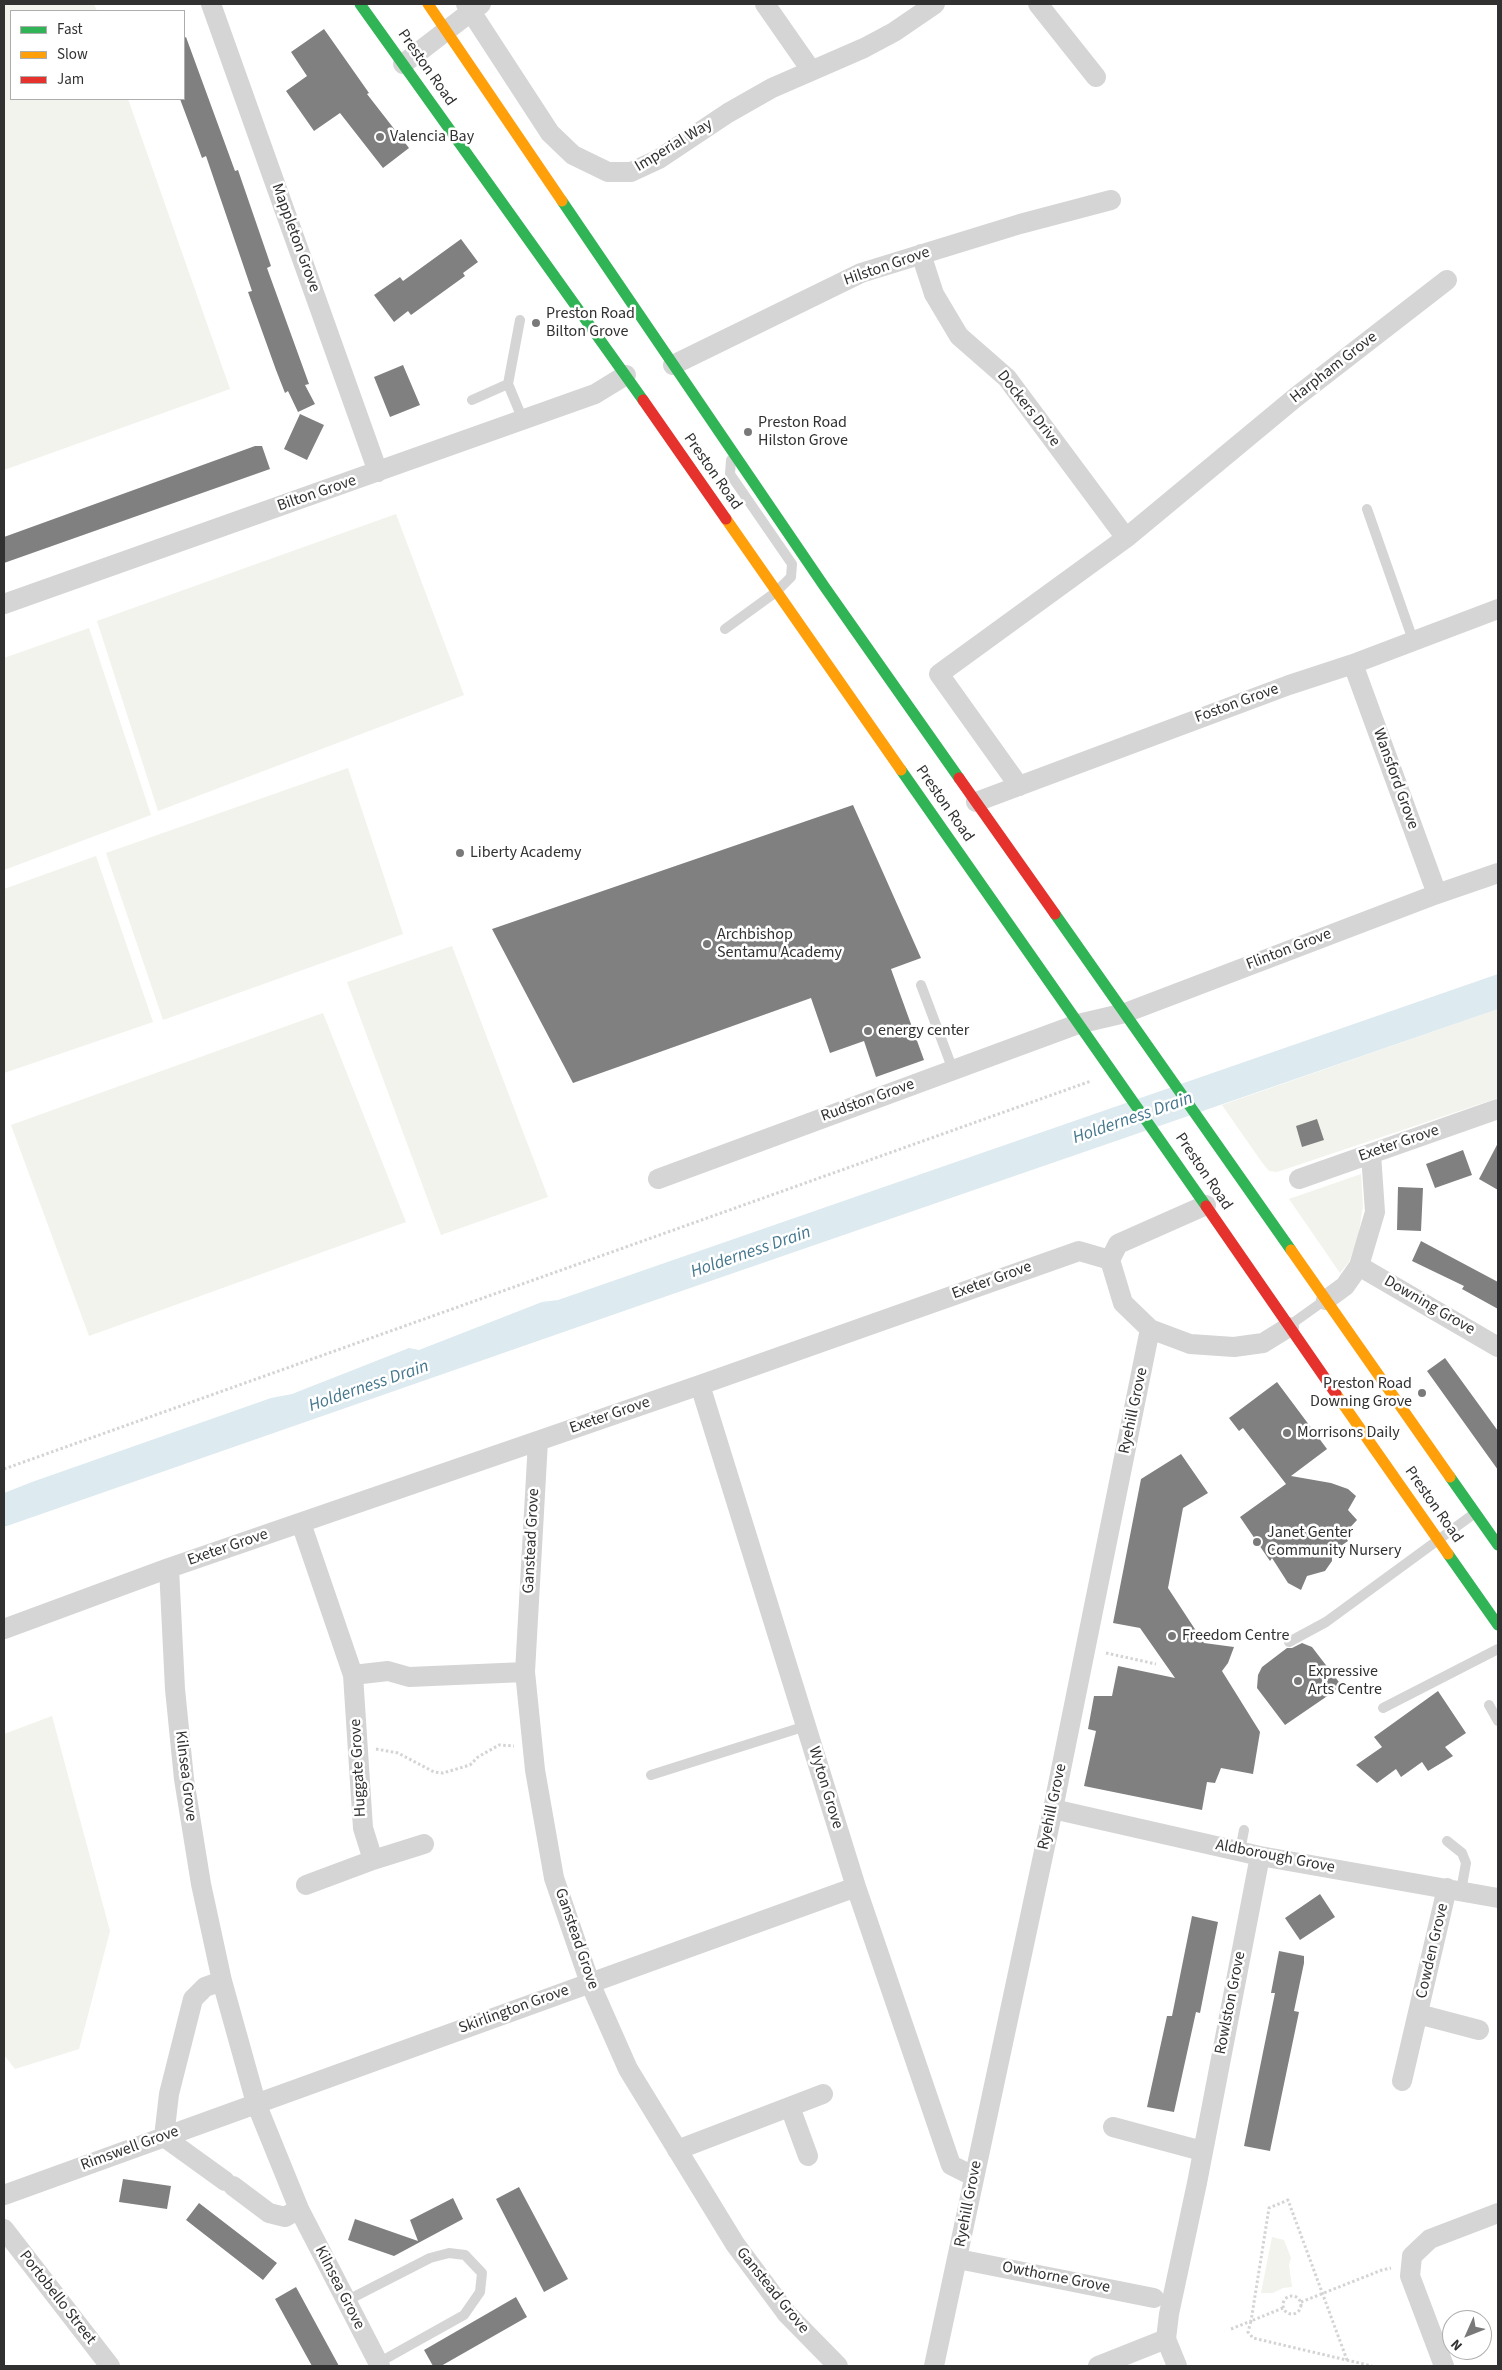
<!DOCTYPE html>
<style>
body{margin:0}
#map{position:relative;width:1502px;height:2370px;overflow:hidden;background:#fff;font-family:"Source Sans 3",sans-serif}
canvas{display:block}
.frame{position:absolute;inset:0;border:5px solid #313131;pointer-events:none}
.legend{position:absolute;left:10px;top:10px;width:175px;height:90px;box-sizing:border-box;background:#fff;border:1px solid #adadad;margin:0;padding:6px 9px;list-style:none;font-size:15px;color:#313131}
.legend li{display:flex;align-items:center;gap:10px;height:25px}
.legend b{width:25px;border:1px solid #adadad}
.north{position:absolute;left:1442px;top:2310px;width:50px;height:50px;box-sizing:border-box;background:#fff;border:1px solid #adadad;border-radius:50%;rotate:226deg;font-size:14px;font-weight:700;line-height:20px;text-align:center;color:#313131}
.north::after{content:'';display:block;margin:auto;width:18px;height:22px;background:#797979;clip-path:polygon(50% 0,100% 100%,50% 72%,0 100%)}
</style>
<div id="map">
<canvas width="1502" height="2370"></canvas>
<div class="frame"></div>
<ul class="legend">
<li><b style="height:6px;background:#30b455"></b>Fast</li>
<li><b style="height:6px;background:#ff9f0a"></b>Slow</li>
<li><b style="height:6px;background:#e5322d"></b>Jam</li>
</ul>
<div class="north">N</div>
</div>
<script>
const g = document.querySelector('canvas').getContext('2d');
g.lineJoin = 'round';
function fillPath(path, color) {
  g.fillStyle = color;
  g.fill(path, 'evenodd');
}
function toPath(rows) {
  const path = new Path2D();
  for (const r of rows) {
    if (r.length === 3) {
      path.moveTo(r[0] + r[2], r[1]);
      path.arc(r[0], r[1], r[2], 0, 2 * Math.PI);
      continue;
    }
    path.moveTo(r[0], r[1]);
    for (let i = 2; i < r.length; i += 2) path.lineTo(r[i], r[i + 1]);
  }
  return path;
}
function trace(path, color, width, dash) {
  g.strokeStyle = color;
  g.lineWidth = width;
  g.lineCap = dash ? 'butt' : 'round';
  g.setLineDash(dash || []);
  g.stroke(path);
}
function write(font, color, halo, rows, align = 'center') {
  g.font = font + ' "Source Sans 3",sans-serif';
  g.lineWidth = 5;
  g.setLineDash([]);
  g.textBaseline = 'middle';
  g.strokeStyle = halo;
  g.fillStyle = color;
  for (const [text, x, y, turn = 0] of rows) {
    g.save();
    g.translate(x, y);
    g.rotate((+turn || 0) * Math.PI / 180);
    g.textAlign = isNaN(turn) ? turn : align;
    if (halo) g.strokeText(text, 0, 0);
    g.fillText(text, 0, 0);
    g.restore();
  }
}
fillPath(toPath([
 [4,4,94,4,97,11,11,11,11,99,128,99,230,389,4,470],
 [396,514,464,695,158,811,97,621],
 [89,628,151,815,4,870,4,658],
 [348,768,403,934,163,1020,106,853],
 [96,856,153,1022,4,1073,4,889],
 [452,946,548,1197,441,1235,347,982],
 [1498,1009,1498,1098,1277,1172,1269,1171,1261,1161,1222,1105],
 [323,1013,406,1222,89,1336,11,1125],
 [1361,1174,1363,1206,1358,1238,1349,1262,1340,1273,1289,1199],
 [52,1716,110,1931,79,2049,15,2069,4,2055,4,1734],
 [1272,2237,1284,2240,1291,2258,1289,2265,1292,2287,1283,2288,1273,2293,1261,2293]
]), '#f1f3ec');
fillPath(toPath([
 [1498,974,1498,1009,641,1305,4,1527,4,1493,32,1482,271,1398,292,1394,409,1348,419,1350,542,1302,558,1300,630,1275]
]), '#ddeaf0');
fillPath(toPath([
 [324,29,369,93,367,94,409,148,383,168,340,113,314,131,286,91,307,76,291,52],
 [186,37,235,171,238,170,271,266,267,268,309,384,305,385,315,404,298,412,288,391,285,393,276,370,248,292,252,291,206,156,202,158,180,99,184,99,184,38],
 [461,239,478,262,463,273,465,276,411,315,408,311,394,322,374,295,400,277,403,281],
 [403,365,420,405,390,417,374,377],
 [300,414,324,425,307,460,284,449],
 [255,446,262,446,270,469,4,563,4,537],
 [853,805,921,958,891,969,924,1060,876,1077,864,1041,830,1053,811,998,573,1083,492,929],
 [1317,1119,1324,1140,1302,1147,1296,1126],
 [1498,1143,1498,1190,1479,1179],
 [1463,1150,1472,1175,1435,1188,1426,1164],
 [1398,1187,1423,1188,1421,1231,1397,1230],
 [1421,1241,1498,1282,1498,1309,1462,1289,1464,1286,1412,1261],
 [1445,1358,1498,1431,1498,1470,1427,1371],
 [1277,1382,1327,1449,1291,1476,1331,1483,1348,1489,1356,1496,1348,1510,1357,1520,1344,1534,1348,1541,1332,1552,1332,1561,1325,1571,1307,1576,1301,1590,1288,1583,1272,1558,1270,1561,1240,1517,1286,1484,1243,1428,1239,1431,1229,1418],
 [1181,1454,1208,1493,1183,1508,1168,1588,1204,1643,1234,1647,1228,1663,1222,1671,1260,1732,1253,1774,1221,1768,1215,1783,1207,1782,1202,1810,1084,1786,1096,1731,1088,1729,1094,1696,1112,1696,1118,1666,1175,1678,1140,1628,1113,1623,1141,1479],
 [1302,1643,1312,1647,1342,1686,1285,1725,1257,1688,1258,1675,1262,1667,1287,1648,1292,1648],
 [1438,1691,1466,1733,1445,1747,1453,1756,1428,1771,1422,1762,1401,1777,1396,1769,1377,1783,1356,1765,1382,1747,1374,1737],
 [1320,1894,1335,1917,1300,1940,1285,1918],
 [1192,1916,1218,1922,1200,2013,1196,2012,1174,2112,1147,2107,1167,2016,1172,2016],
 [1279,1951,1304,1956,1304,1963,1294,2011,1299,2012,1270,2151,1244,2146,1275,1993,1271,1993],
 [123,2179,171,2186,167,2209,119,2202],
 [519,2187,568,2279,544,2292,496,2199],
 [453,2198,463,2219,394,2256,348,2240,355,2219,418,2241,410,2220],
 [199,2203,277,2263,263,2280,186,2220],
 [296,2287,321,2333,339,2366,312,2366,275,2299],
 [516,2297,527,2317,441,2366,433,2366,424,2350]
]), '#808080');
trace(toPath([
 [4,1469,1091,1081],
 [1106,1653,1156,1664],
 [376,1749,398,1753,434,1772,443,1773,470,1765,478,1757,499,1745,514,1746],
 [1292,2305,9],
 [1301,2302,1382,2270,1391,2268],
 [1283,2308,1251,2321,1248,2332,1253,2338,1372,2366],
 [1231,2329,1251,2321,1269,2208,1288,2200,1347,2360]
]), '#d4d4d4', 3, [2.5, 2.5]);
trace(toPath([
 [520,320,508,384,523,420],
 [472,400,508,384],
 [1367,509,1413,640],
 [725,629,776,592,791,577,792,564,730,474,731,460],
 [921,985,953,1070],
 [1290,1325,1325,1300],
 [1289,1642,1326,1622,1475,1513],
 [1489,1705,1498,1721],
 [1383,1708,1498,1649],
 [651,1775,806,1726],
 [1447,1841,1462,1853,1466,1863,1461,1891],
 [1240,1851,1244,1830],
 [346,2301,430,2258,449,2253,465,2255,482,2273,480,2292,464,2315,378,2363]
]), '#d5d5d5', 10);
trace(toPath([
 [211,4,378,472],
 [466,4,550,133,573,155,608,172,631,172,659,159,728,113,772,88,864,48,894,32,935,4],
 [765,4,811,70],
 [1038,4,1096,77],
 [403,64,481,4],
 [921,254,934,294,959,336,1007,378,1126,538],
 [673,365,861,273,1020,224,1111,200],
 [4,604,595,394,626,375],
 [1353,664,1437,894],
 [1019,786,939,674,1126,538,1296,397,1447,280],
 [976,802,1289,685,1353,664,1498,609],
 [658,1179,1078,1024,1125,1013,1437,894,1498,873],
 [1299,1179,1498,1109],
 [1359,1266,1498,1347],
 [1326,1300,1345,1286,1359,1266,1375,1212,1371,1154],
 [1150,1329,1190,1344,1234,1347,1263,1343,1289,1327],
 [700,1385,856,1887,951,2165,973,2176],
 [538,1441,525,1672,535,1770,554,1878,590,1983,628,2069,735,2244,787,2314,838,2366],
 [301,1523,353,1675,363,1828,373,1860],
 [169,1568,175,1689,184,1779,201,1884,222,1981,256,2103,299,2209,380,2366],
 [4,1629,169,1568,700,1385,1079,1251,1110,1260,1118,1244,1206,1205],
 [353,1675,388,1671,409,1677,525,1672],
 [1053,1809,1260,1856,1498,1898],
 [306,1885,373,1860,424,1844],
 [222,1981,205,1987,193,1999,169,2094,164,2137,225,2181],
 [1418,2014,1479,2030],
 [1402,2081,1447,1888],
 [790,2107,808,2156],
 [1113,2127,1202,2151],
 [677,2150,823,2094],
 [233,2186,269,2213,285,2217,299,2209],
 [4,2195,856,1887],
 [4,2229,110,2366],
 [958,2259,1154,2298],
 [934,2366,1053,1809,1150,1329,1123,1303,1110,1260],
 [1098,2366,1166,2339],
 [1177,2366,1166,2339,1169,2314,1197,2183,1260,1856],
 [1444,2366,1410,2276,1412,2256,1430,2239,1498,2213]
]), '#d5d5d5', 20);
trace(toPath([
 [360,4,643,400],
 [562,201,824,586,959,778],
 [901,770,1206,1206],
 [1055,914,1291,1250],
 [1450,1477,1498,1545],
 [1448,1554,1498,1625]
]), '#30b455', 11);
trace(toPath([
 [428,4,562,201],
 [726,519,901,770],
 [1291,1250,1450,1477],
 [1336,1394,1448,1554]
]), '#ff9f0a', 11);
trace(toPath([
 [643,400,726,519],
 [959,778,1055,914],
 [1206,1206,1336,1394]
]), '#e5322d', 11);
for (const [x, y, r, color] of [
 [380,137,5,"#797979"],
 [536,323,5,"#797979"],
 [748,432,5,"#797979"],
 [460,853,5,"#797979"],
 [707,944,5,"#797979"],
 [868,1031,5,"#797979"],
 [1422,1393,5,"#797979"],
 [1287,1433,5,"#797979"],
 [1257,1542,5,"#797979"],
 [1172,1636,5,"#797979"],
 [1298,1681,5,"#797979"]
]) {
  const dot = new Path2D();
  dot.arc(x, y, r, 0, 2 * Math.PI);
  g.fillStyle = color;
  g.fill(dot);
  trace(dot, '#fff', 2);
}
write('16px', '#313131', '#fff', [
 ["Preston Road",426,68,55],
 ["Imperial Way",674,146,-31],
 ["Mappleton Grove",295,238,70],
 ["Hilston Grove",887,267,-19],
 ["Harpham Grove",1334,368,-38],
 ["Dockers Drive",1028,409,52],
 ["Preston Road",712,472,55],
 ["Bilton Grove",317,494,-19],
 ["Foston Grove",1237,704,-20],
 ["Wansford Grove",1395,779,70],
 ["Preston Road",944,804,55],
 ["Flinton Grove",1289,950,-21],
 ["Rudston Grove",868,1101,-20],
 ["Exeter Grove",1399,1144,-19],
 ["Preston Road",1203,1172,56],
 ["Exeter Grove",992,1281,-20],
 ["Downing Grove",1429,1306,30],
 ["Ryehill Grove",1134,1411,-78],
 ["Exeter Grove",610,1416,-19],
 ["Preston Road",1433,1505,55],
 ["Ganstead Grove",532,1541,-87],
 ["Exeter Grove",228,1548,-19],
 ["Huggate Grove",359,1768,-93],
 ["Kilnsea Grove",185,1776,83],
 ["Wyton Grove",825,1788,73],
 ["Ryehill Grove",1053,1807,-78],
 ["Aldborough Grove",1275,1857,11],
 ["Ganstead Grove",576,1939,71],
 ["Cowden Grove",1433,1951,-77],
 ["Rowlston Grove",1231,2003,-79],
 ["Skirlington Grove",514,2010,-20],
 ["Rimswell Grove",130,2149,-20],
 ["Ryehill Grove",969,2204,-79],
 ["Owthorne Grove",1056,2278,11],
 ["Kilnsea Grove",339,2288,63],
 ["Ganstead Grove",772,2291,51],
 ["Portobello Street",57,2298,52]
]);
write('16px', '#313131', '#fff', [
 ["Valencia Bay",390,137],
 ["Preston Road",546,314],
 ["Bilton Grove",546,332],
 ["Preston Road",758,423],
 ["Hilston Grove",758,441],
 ["Liberty Academy",470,853],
 ["Archbishop",717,935],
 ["Sentamu Academy",717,953],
 ["energy center",878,1031],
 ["Preston Road",1412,1384,"right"],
 ["Downing Grove",1412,1402,"right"],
 ["Morrisons Daily",1297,1433],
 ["Janet Genter",1267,1533],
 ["Community Nursery",1267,1551],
 ["Freedom Centre",1182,1636],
 ["Expressive",1308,1672],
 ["Arts Centre",1308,1690]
], 'left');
write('italic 18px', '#44768d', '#fff', [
 ["Holderness Drain",1133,1119,-19],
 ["Holderness Drain",751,1253,-19],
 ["Holderness Drain",369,1387,-19]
]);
</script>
